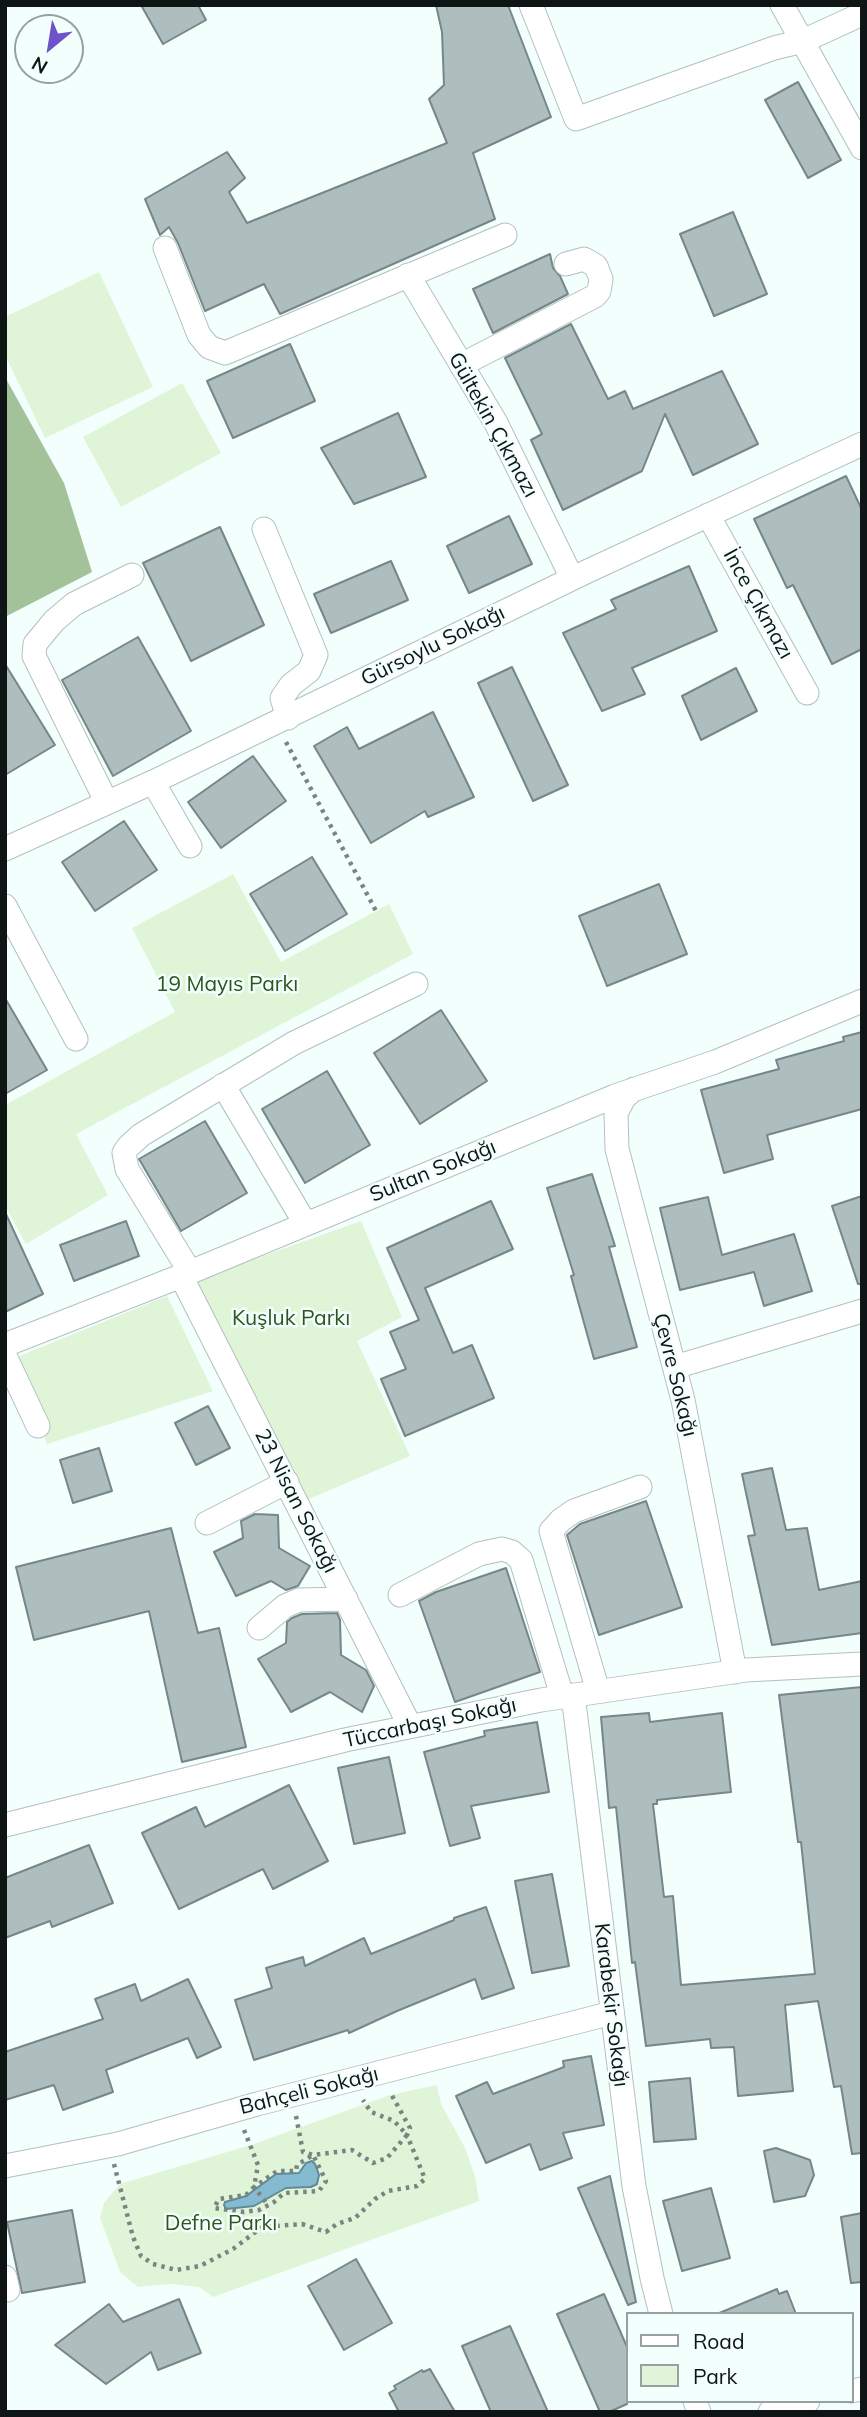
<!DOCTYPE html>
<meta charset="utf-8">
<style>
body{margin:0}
#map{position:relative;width:867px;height:2417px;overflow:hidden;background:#f2fffc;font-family:Mulish,sans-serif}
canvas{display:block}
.frame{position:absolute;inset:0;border:7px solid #0f1514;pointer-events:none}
.legend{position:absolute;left:626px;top:2312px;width:228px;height:91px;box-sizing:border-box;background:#f2fffc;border:2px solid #97a19f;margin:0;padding:9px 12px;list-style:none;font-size:21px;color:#0f1514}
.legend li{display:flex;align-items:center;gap:14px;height:35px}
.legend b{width:35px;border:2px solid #97a19f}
.north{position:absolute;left:14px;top:14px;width:70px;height:70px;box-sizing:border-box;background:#f2fffc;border:2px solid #97a19f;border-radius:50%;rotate:210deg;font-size:19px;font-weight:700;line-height:28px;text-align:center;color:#0f1514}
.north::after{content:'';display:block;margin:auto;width:24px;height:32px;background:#6e52cb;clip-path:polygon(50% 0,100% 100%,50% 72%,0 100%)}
</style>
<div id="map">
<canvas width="867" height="2417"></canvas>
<div class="frame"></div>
<ul class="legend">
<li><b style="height:9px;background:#fff"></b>Road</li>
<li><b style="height:19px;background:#e0f5d8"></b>Park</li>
</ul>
<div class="north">N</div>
</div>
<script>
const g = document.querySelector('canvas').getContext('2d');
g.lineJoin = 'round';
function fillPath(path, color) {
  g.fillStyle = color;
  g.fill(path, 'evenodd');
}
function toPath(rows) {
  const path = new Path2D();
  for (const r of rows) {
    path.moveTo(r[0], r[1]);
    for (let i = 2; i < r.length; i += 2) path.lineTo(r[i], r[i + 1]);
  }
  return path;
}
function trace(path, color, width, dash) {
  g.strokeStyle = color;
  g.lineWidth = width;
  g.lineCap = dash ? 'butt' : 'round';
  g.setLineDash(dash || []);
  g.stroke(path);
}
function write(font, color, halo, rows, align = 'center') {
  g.font = font + ' Mulish,sans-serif';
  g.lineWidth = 5;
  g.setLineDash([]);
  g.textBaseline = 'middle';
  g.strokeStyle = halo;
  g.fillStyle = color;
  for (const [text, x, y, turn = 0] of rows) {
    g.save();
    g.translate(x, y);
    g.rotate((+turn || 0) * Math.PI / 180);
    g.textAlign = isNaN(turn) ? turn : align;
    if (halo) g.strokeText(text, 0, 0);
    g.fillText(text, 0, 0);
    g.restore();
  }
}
fillPath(toPath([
 [99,272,153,387,45,438,5,355,5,317],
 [182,383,221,453,121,507,83,437],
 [233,874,281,962,389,904,413,954,76,1134,108,1195,26,1244,5,1206,5,1105,175,1012,132,928],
 [361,1221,402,1317,357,1341,410,1456,302,1502,196,1280],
 [167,1296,213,1391,47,1444,12,1359],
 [437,2085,441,2104,465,2148,475,2176,479,2201,213,2297,199,2287,172,2284,138,2287,120,2272,100,2218,104,2203,120,2184,251,2145,390,2095]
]), '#e0f5d8');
fillPath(toPath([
 [5,377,64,483,92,572,5,617]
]), '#a4c29a');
const water = toPath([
 [312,2161,315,2164,319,2175,317,2184,311,2187,286,2188,254,2206,226,2209,224,2205,225,2202,246,2196,276,2174,299,2173,306,2163,312,2161]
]);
fillPath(water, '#84bbd1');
trace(water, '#618998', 2);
const building = toPath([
 [141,5,198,5,206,20,163,44,141,5],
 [436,5,508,5,551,117,473,153,495,219,280,314,264,284,205,311,178,243,169,227,160,235,145,199,227,152,245,178,229,192,247,223,447,143,429,99,444,85,442,32,436,5],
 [798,82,841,160,808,178,765,100,798,82],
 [733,212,767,294,714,316,680,234,733,212],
 [550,254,553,268,560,276,568,294,493,333,473,289,550,254],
 [571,324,608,399,625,391,633,409,722,371,758,444,693,475,665,414,642,471,563,510,531,440,542,434,505,358,571,324],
 [290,344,315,401,233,438,207,381,290,344],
 [398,413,426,477,354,504,321,448,398,413],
 [846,476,862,510,862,649,832,664,793,585,787,588,754,519,846,476],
 [509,516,532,564,469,593,447,546,509,516],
 [220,527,264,625,191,661,143,563,220,527],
 [391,561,408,600,331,633,314,594,391,561],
 [689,566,717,631,632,668,645,694,602,711,563,633,616,609,611,600,689,566],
 [138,637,191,731,113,776,62,680,138,637],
 [5,664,55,745,5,775,5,664],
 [512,667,568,785,533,801,478,683,512,667],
 [736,668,757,711,701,740,682,696,736,668],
 [433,712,474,797,428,817,425,811,371,843,314,746,347,727,359,749,433,712],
 [253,756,286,801,221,848,188,802,253,756],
 [124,821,157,870,95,911,62,862,124,821],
 [312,857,347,914,285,951,250,894,312,857],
 [659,884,687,954,607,986,579,916,659,884],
 [5,998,47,1070,5,1094,5,998],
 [441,1010,487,1081,420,1124,374,1053,441,1010],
 [862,1032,862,1109,767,1135,773,1159,724,1173,701,1090,779,1069,776,1060,844,1041,843,1037,862,1032],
 [327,1071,370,1145,305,1183,262,1109,327,1071],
 [205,1121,247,1193,181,1231,139,1159,205,1121],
 [592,1174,615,1246,609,1247,637,1347,594,1359,571,1276,574,1275,547,1188,592,1174],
 [862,1196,862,1284,858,1284,832,1206,862,1196],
 [708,1197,722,1255,794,1234,812,1291,764,1306,754,1272,680,1290,660,1208,708,1197],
 [491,1201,513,1249,425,1288,453,1353,472,1345,494,1398,405,1436,381,1379,406,1369,390,1332,419,1320,387,1248,491,1201],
 [5,1212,43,1294,5,1312,5,1212],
 [126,1221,139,1256,74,1281,60,1245,126,1221],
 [208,1406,230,1448,196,1465,175,1423,208,1406],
 [99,1448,112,1491,73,1503,60,1460,99,1448],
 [772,1468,786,1530,807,1528,819,1590,862,1581,862,1633,772,1645,748,1536,755,1535,742,1474,772,1468],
 [646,1501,682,1607,599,1635,567,1535,580,1524,646,1501],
 [255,1514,278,1515,279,1548,310,1566,298,1586,286,1590,271,1581,236,1596,214,1552,243,1538,241,1521,255,1514],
 [171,1528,198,1633,219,1628,246,1747,182,1762,149,1611,34,1640,16,1567,171,1528],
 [506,1568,540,1672,455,1702,419,1601,436,1592,506,1568],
 [337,1613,340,1620,341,1655,366,1670,374,1686,362,1712,330,1692,291,1712,258,1659,286,1643,287,1622,292,1618,302,1614,337,1613],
 [862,1687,862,2153,852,2154,841,2086,834,2087,818,2001,785,2005,793,2091,738,2096,734,2047,711,2048,710,2039,646,2046,635,1962,632,1963,616,1807,609,1808,601,1717,649,1713,650,1722,722,1713,731,1792,657,1800,657,1804,653,1804,664,1897,673,1896,681,1985,815,1974,801,1842,798,1842,779,1695,862,1687],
 [537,1722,549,1792,471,1806,480,1838,450,1846,424,1752,485,1736,484,1731,537,1722],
 [389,1757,405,1833,354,1844,338,1768,389,1757],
 [289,1785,328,1861,273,1889,263,1869,179,1909,142,1833,196,1807,205,1827,289,1785],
 [89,1845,113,1903,52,1927,50,1921,5,1938,5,1878,89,1845],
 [552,1874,569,1966,532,1973,515,1881,552,1874],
 [486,1907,514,1988,482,1999,475,1979,397,2011,349,2033,348,2030,254,2060,235,2000,272,1988,266,1968,303,1957,305,1966,364,1938,371,1954,454,1920,454,1918,486,1907],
 [188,1979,221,2047,197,2058,188,2038,106,2070,113,2092,63,2110,54,2085,5,2100,5,2052,103,2019,95,1999,135,1984,141,2001,188,1979],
 [591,2056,604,2125,563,2133,572,2158,540,2170,530,2144,486,2163,456,2096,487,2082,493,2094,564,2067,563,2061,591,2056],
 [690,2078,696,2139,654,2142,649,2082,690,2078],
 [776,2148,810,2160,814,2175,805,2196,774,2202,764,2151,776,2148],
 [610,2176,636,2302,628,2305,578,2188,610,2176],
 [711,2188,730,2258,682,2271,663,2201,711,2188],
 [72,2210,85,2282,22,2293,7,2222,72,2210],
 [862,2213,862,2282,851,2283,841,2217,862,2213],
 [356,2259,392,2323,344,2350,308,2286,356,2259],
 [777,2289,779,2294,787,2291,796,2314,717,2314,777,2289],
 [604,2294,627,2347,627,2404,609,2412,600,2412,557,2314,604,2294],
 [179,2299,201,2353,158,2370,151,2352,106,2384,55,2345,109,2304,123,2322,179,2299],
 [510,2326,548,2412,491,2412,462,2346,510,2326],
 [430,2369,455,2412,399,2412,389,2393,396,2389,394,2386,422,2370,423,2372,430,2369]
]);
fillPath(building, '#aebebf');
trace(building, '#778688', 2);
const minor = toPath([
 [531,5,576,119,774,48,803,41,862,14],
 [782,5,862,148],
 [165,248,199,335,209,347,225,353,505,235],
 [408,275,496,423,572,578],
 [461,365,595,296,599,291,601,279,596,266,584,259,566,264],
 [708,515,807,693],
 [264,529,316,655,309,671,291,685,282,698,288,718],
 [153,782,190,846],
 [107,803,34,656,35,644,54,621,74,604,132,575],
 [5,849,153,782,588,571,862,444],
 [5,906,76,1039],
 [223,1085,305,1223],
 [634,1089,624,1098,616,1113,617,1149,683,1400,735,1672],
 [190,1272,127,1169,124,1153,128,1147,141,1135,294,1043,416,984],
 [181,1276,410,1726],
 [5,1345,181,1276,615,1096,715,1062,862,1001],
 [5,1356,38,1426],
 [675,1367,862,1311],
 [207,1523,287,1482],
 [400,1595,479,1554,502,1549,512,1552,521,1560,562,1696],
 [259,1628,285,1606,299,1600,346,1599],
 [598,1691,551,1531,561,1520,574,1511,640,1487],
 [573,1695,634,2186,652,2278,661,2314],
 [5,1825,345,1740,541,1700,746,1670,862,1664],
 [5,2166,118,2144,257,2104,612,2013],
 [5,2277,8,2290],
 [851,2391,862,2389],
 [695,2401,699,2412],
 [770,2412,808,2401]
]);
trace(minor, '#b2c1be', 25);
trace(toPath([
 [286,742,376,911],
 [296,2116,303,2152,313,2155,352,2150,373,2163,387,2158,407,2135,394,2121,371,2112,363,2100],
 [244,2130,258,2165,254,2187,246,2195,219,2199,214,2208,244,2212,259,2210,274,2202,284,2193,319,2191,326,2181,313,2155,297,2165,296,2171,277,2171,254,2187,268,2205],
 [114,2164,133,2237,141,2256,153,2264,176,2270,200,2266,233,2249,262,2227,302,2224,326,2232,337,2224,355,2218,375,2199,388,2191,417,2186,425,2179,407,2135,410,2128,390,2092]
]), '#7a8482', 4.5, [3.5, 5]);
trace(minor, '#fff', 23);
write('21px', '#0f1514', '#f2fffc', [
 ["Gültekin Çıkmazı",493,425,61],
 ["İnce Çıkmazı",758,604,61],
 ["Gürsoylu Sokağı",433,646,-26],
 ["Sultan Sokağı",433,1171,-22],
 ["Çevre Sokağı",675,1375,76],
 ["23 Nisan Sokağı",296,1501,63],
 ["Tüccarbaşı Sokağı",430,1723,-12],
 ["Karabekir Sokağı",611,2005,83],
 ["Bahçeli Sokağı",309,2091,-14]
]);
write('21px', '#2e551e', '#f2fffc', [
 ["19 Mayıs Parkı",227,985],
 ["Kuşluk Parkı",291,1319],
 ["Defne Parkı",221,2224]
]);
</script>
